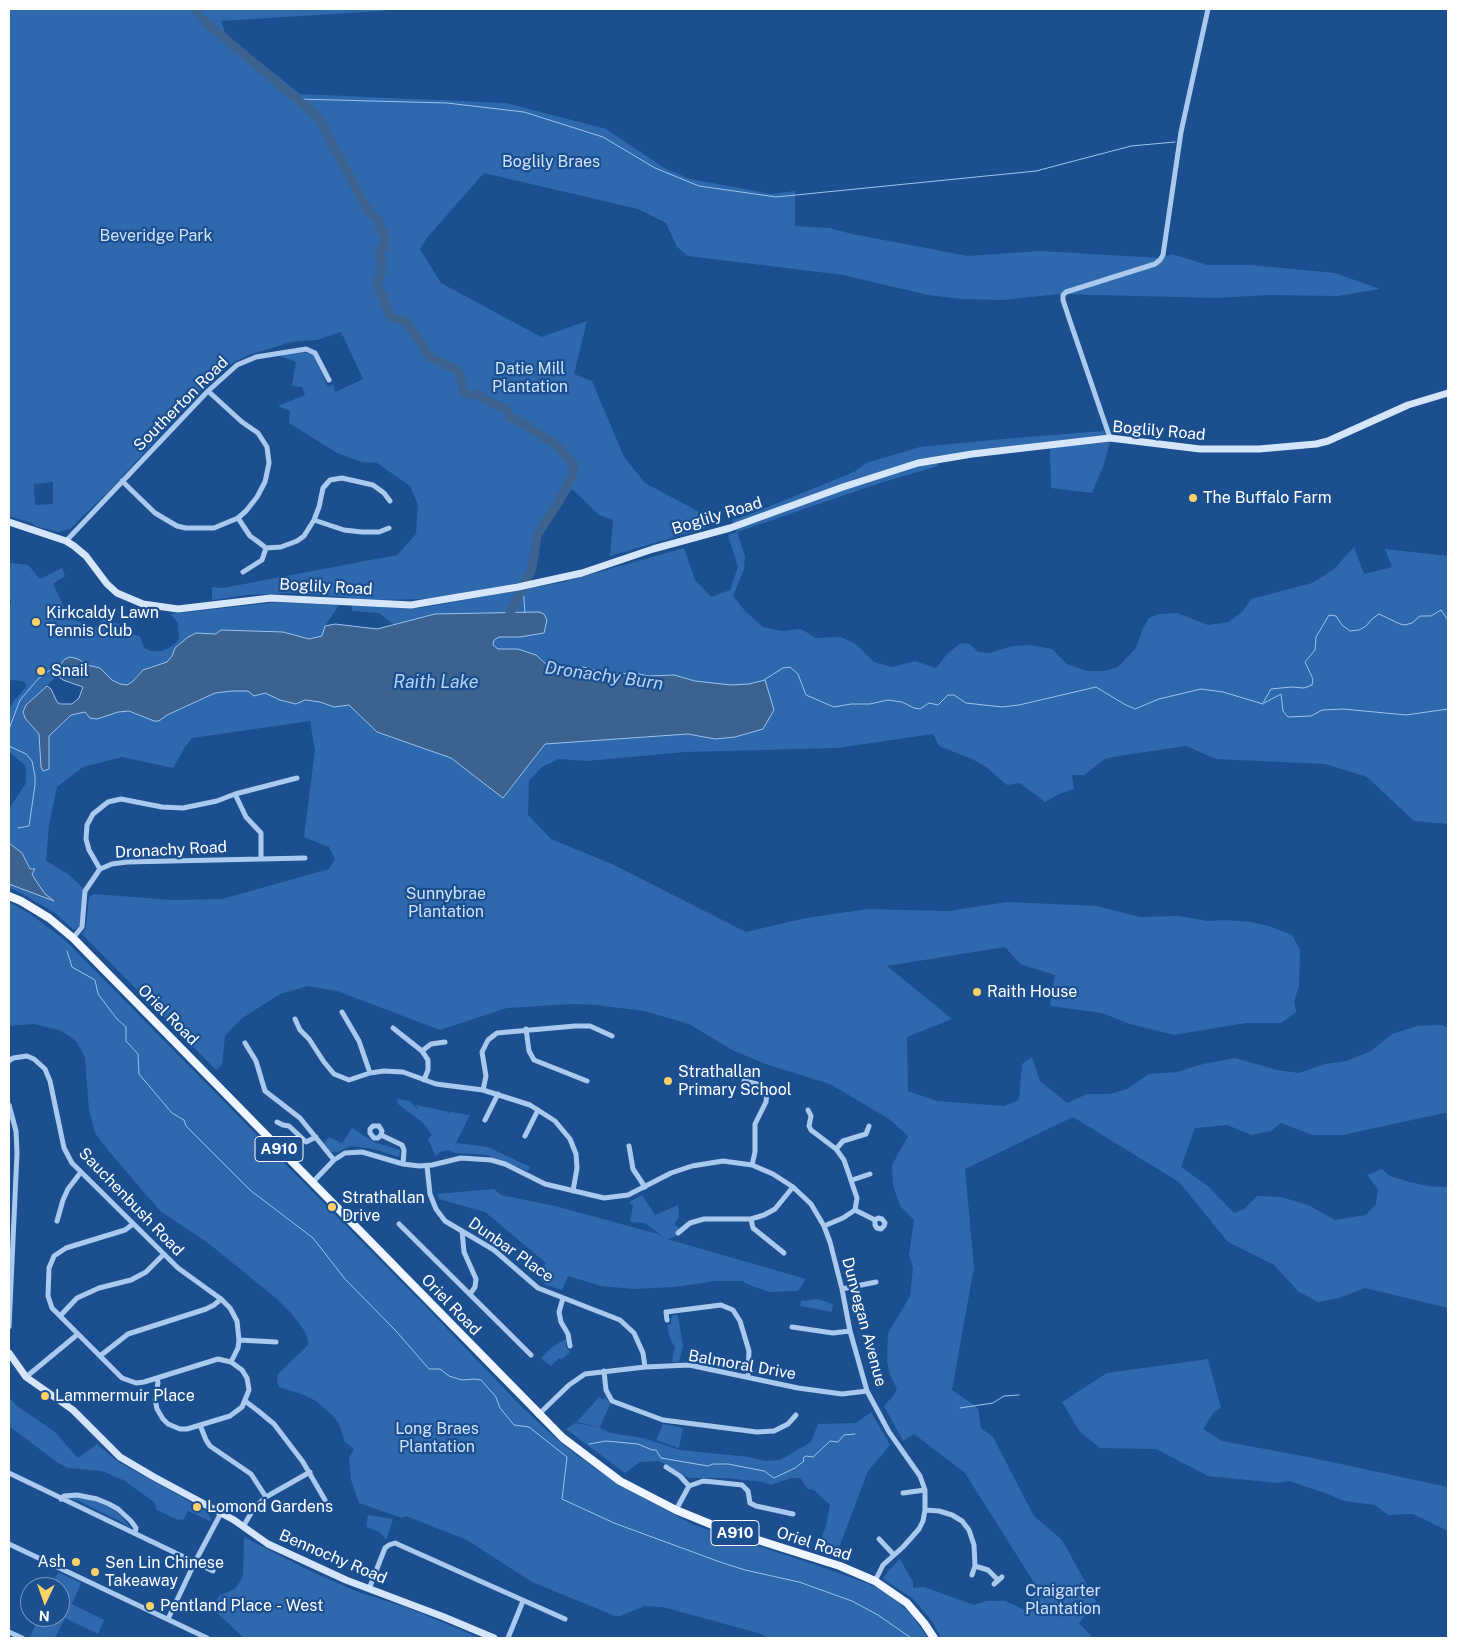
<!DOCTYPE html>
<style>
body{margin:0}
#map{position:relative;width:1457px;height:1647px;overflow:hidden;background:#1b4f8f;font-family:"Public Sans",sans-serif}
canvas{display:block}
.frame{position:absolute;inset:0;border:10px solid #fff;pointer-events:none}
.north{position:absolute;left:20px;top:1577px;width:50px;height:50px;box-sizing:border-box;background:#1b4f8f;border:1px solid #7695bc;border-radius:50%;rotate:183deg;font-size:14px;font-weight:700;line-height:20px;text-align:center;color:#fff}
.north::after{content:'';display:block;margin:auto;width:18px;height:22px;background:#ffd166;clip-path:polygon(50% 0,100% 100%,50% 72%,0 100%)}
</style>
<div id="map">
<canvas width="1457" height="1647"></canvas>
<div class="frame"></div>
<div class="north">N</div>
</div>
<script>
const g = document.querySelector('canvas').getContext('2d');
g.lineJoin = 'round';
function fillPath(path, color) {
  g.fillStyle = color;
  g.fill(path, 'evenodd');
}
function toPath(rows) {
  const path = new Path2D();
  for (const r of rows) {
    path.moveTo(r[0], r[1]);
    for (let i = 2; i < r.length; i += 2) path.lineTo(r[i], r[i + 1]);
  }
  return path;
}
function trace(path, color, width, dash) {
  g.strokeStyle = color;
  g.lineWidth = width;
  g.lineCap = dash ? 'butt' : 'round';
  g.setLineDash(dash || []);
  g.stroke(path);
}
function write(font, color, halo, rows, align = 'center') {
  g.font = font + ' "Public Sans",sans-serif';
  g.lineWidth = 4.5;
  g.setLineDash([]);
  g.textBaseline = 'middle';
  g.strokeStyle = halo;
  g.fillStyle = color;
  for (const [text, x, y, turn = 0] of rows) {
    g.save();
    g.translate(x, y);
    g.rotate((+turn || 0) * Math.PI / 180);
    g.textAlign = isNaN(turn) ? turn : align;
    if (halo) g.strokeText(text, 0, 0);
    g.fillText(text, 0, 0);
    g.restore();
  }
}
fillPath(toPath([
 [9,9,390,9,381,11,221,21,226,35,300,94,506,103,606,129,666,169,690,179,772,194,795,191,795,226,830,228,852,234,968,256,1040,251,1161,258,1172,254,1207,265,1250,265,1335,273,1380,289,1338,296,1267,295,1217,298,1059,294,1002,300,962,299,928,295,843,275,688,256,677,247,666,223,638,209,484,173,426,239,420,249,441,283,541,337,587,321,574,374,592,381,624,457,645,483,703,514,706,528,610,556,613,520,599,515,572,489,542,532,532,541,530,568,524,582,433,599,366,600,335,596,291,593,247,595,212,600,212,587,223,588,397,555,416,534,418,505,410,486,377,463,362,462,337,453,289,423,290,411,278,406,305,395,302,387,292,386,296,362,278,355,304,352,313,355,328,387,333,384,335,392,363,379,341,332,317,340,291,342,249,355,234,362,209,381,112,488,70,529,58,532,35,526,32,523,9,516],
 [53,482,53,504,35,505,34,484],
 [1104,431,1106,436,937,457,938,466,880,483,737,532,745,556,744,569,733,596,745,611,763,627,781,631,801,629,816,638,841,637,857,645,874,662,892,667,915,661,936,668,947,654,961,643,970,644,978,652,990,653,1012,646,1030,645,1052,649,1067,664,1087,671,1104,671,1118,667,1136,648,1143,628,1149,618,1159,614,1177,613,1208,625,1229,622,1243,611,1251,599,1312,583,1334,569,1354,547,1364,574,1392,567,1385,549,1448,556,1448,824,1414,821,1367,777,1325,764,1216,759,1186,746,1118,756,1105,759,1084,775,1072,775,1074,789,1059,794,1045,802,1020,783,1007,785,986,767,972,759,939,746,933,734,837,748,685,752,587,761,559,759,542,767,529,781,528,815,551,839,614,865,746,932,806,918,868,909,948,911,1007,902,1097,906,1140,917,1179,916,1208,921,1225,920,1251,922,1269,926,1292,935,1300,950,1299,987,1294,1001,1296,1012,1281,1023,1246,1023,1174,1035,1130,1024,1102,1013,1050,1006,1055,975,1020,964,1005,947,887,966,952,1019,907,1037,908,1091,937,1101,1004,1106,1019,1100,1022,1064,1032,1057,1040,1081,1067,1103,1087,1094,1110,1094,1127,1089,1149,1074,1177,1072,1203,1064,1235,1058,1277,1070,1299,1073,1325,1064,1347,1061,1371,1051,1392,1034,1417,1026,1441,1025,1448,1028,1448,1114,1444,1113,1343,1135,1312,1135,1281,1123,1271,1131,1252,1135,1227,1125,1195,1128,1181,1167,1208,1186,1234,1213,1244,1209,1257,1196,1281,1197,1308,1205,1335,1220,1366,1215,1376,1204,1378,1189,1367,1175,1382,1169,1390,1176,1410,1182,1427,1186,1448,1187,1448,1308,1365,1288,1339,1298,1318,1302,1299,1292,1274,1265,1228,1242,1179,1182,1073,1117,965,1169,974,1267,952,1390,978,1408,981,1428,993,1437,1034,1516,1062,1540,1096,1601,1079,1623,1093,1638,941,1638,932,1621,912,1598,883,1579,888,1571,900,1559,913,1582,913,1588,924,1587,974,1605,987,1601,1005,1601,1027,1611,1038,1589,965,1473,914,1434,903,1441,884,1406,894,1395,897,1389,890,1375,887,1361,888,1333,910,1296,913,1268,909,1255,914,1220,900,1206,893,1185,892,1165,908,1136,889,1119,830,1084,768,1065,732,1050,689,1024,644,1011,596,1005,573,1004,507,1008,440,1030,337,991,308,986,280,994,241,1019,225,1036,222,1065,216,1070,82,934,86,928,89,897,94,894,173,900,222,899,329,869,335,859,329,847,304,837,315,750,310,721,192,738,185,747,173,768,122,757,83,767,57,787,49,825,46,861,68,874,83,888,80,927,74,930,55,913,21,893,9,888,9,884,52,900,45,894,36,881,22,853,9,843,9,809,26,783,26,766,9,752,9,710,13,702,27,686,23,681,9,680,9,607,11,603,9,591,9,563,28,565,40,579,62,568,65,576,53,584,70,619,96,627,103,619,119,624,121,631,140,636,144,648,151,651,161,651,169,648,176,643,179,638,178,623,170,614,278,602,339,605,325,626,322,636,318,638,309,639,283,632,221,630,216,634,196,633,175,648,172,656,167,662,149,667,139,673,132,682,127,685,120,684,112,680,100,668,87,665,74,658,65,659,59,666,51,670,57,676,26,705,30,724,39,734,49,769,49,736,71,715,85,712,97,719,118,712,129,711,159,721,167,715,215,693,232,691,248,691,254,695,265,693,280,700,320,702,334,707,349,705,377,732,451,758,503,798,545,744,688,734,716,739,766,680,749,684,731,685,695,681,674,675,648,676,635,673,610,674,583,667,575,670,555,669,548,666,536,655,518,649,498,649,493,645,494,640,499,637,520,637,544,633,539,612,435,614,393,624,379,613,352,611,352,605,421,608,563,582,684,548,695,580,711,597,730,590,738,567,728,535,737,532,732,520,748,515,854,472,866,463,920,447,1014,438],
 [1110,442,1104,464,1092,493,1051,488,1050,448],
 [9,902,29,913,66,941,430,1311,518,1403,543,1427,575,1454,618,1484,694,1525,816,1565,869,1584,888,1593,911,1614,928,1638,768,1638,761,1634,663,1607,645,1606,620,1616,615,1616,532,1582,467,1540,406,1516,402,1518,359,1503,351,1480,349,1458,354,1449,345,1442,339,1424,334,1417,316,1401,304,1395,279,1387,277,1380,278,1374,308,1345,308,1340,304,1330,291,1313,277,1299,208,1243,160,1211,107,1149,95,1133,89,1110,85,1058,77,1042,62,1031,34,1024,9,1026],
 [397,1099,410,1101,419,1111,416,1105,449,1112,446,1116,451,1112,470,1115,456,1143,488,1147,530,1167,528,1171,487,1155,455,1153,448,1150,440,1152,436,1157,428,1139,432,1135,423,1123,398,1104],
 [352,1128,374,1142,400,1150,399,1157,374,1149,351,1146,337,1152,331,1152,324,1143,329,1137,342,1143],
 [494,1189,501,1195,555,1206,658,1234,666,1239,645,1223,630,1222,633,1206,629,1202,642,1195,655,1215,678,1205,679,1218,674,1224,679,1228,675,1237,667,1239,806,1279,798,1291,770,1292,749,1285,742,1281,717,1281,674,1287,634,1289,601,1286,568,1276,562,1290,546,1285,537,1276,546,1263,485,1212,439,1199,437,1194],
 [818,1299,833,1304,832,1312,800,1306,801,1301],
 [673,1315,678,1315,683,1347,679,1362,672,1362,675,1347,670,1339,667,1325,671,1324,671,1319],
 [567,1338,566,1347,570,1352,562,1359,559,1358,551,1366,541,1358,551,1348],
 [1208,1359,1221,1408,1214,1412,1203,1429,1222,1441,1308,1457,1448,1487,1448,1531,1413,1514,1388,1515,1375,1505,1344,1501,1328,1494,1289,1481,1277,1483,1208,1476,1156,1449,1100,1448,1080,1432,1062,1402,1107,1373],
 [9,1397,17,1406,55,1432,78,1458,97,1444,117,1461,196,1505,208,1513,212,1522,188,1511,184,1519,178,1520,157,1510,154,1502,125,1481,102,1471,68,1468,58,1463,9,1426,9,1421,11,1416,9,1415],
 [599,1397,603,1400,605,1397,610,1404,600,1427,577,1422],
 [871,1412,890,1445,868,1471,835,1558,816,1551,826,1526,830,1505,814,1490,808,1489,800,1478,791,1478,771,1485,763,1482,726,1478,689,1478,659,1461,640,1462,625,1473,566,1429,575,1423,599,1427,610,1433,643,1438,680,1450,749,1457,766,1461,780,1460,811,1442,818,1424,856,1423],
 [663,1424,683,1428,679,1448,656,1440],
 [74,1497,97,1501,106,1506,117,1512,131,1528,120,1521,78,1501,67,1498],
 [368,1515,393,1519,386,1540,380,1532,366,1527],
 [244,1537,308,1570,358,1592,408,1608,480,1638,244,1638,212,1608,219,1596,236,1588,243,1576],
 [58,1572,81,1583,72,1604,104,1620,98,1634,65,1618,55,1638,30,1637,39,1617,60,1617,60,1587,51,1587]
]), '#2e69ad');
const water = toPath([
 [539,612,544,614,547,620,544,633,520,637,499,637,494,640,493,645,498,649,518,649,536,655,548,666,555,669,575,670,583,667,610,674,635,673,648,676,674,675,695,681,731,685,749,684,765,680,774,710,763,729,735,737,715,739,688,734,545,744,503,798,451,758,377,732,349,705,334,707,320,702,305,700,296,704,280,700,265,693,254,696,248,691,232,691,215,693,167,715,159,721,154,721,129,711,118,712,97,719,90,718,85,712,71,715,49,736,49,769,43,771,41,767,39,734,25,718,23,712,26,705,47,686,51,689,57,702,60,704,72,704,79,698,83,687,63,680,51,670,59,666,65,659,70,657,78,659,87,665,100,668,112,680,120,684,127,685,132,682,143,670,167,662,172,656,175,648,188,637,196,633,216,634,221,630,283,632,309,639,322,636,325,626,335,624,377,629,435,614,539,612],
 [9,843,22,853,30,869,35,869,32,874,36,881,45,894,54,901,9,884,9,843]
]);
fillPath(water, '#3c6290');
trace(water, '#9cc4f0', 1);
trace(toPath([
 [298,99,447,103,524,112,603,137,655,168,699,186,776,197,1036,171,1131,146,1175,142],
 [523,588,525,612],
 [764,680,783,668,790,667,798,674,806,695,834,707,851,704,870,704,888,700,902,702,914,708,920,709,929,703,938,705,948,695,954,695,966,703,1002,707,1019,705,1096,687,1124,704,1135,709,1159,699,1201,689,1223,692,1263,704],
 [1263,703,1271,689,1291,687,1304,688,1312,685,1313,679,1305,662,1315,650,1316,637,1329,615,1336,616,1342,625,1350,631,1359,630,1366,626,1372,619,1379,614,1400,624,1405,625,1412,623,1420,616,1431,616,1441,610,1448,620],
 [1264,703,1281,694,1283,711,1288,717,1311,716,1322,710,1343,709,1406,715,1448,709],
 [9,729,20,700,38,679,50,670],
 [9,746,26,754,32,761,35,776,35,785,29,826,18,828],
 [67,951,72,967,95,980,98,994,117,1019,126,1027,126,1041,138,1054,139,1074,172,1113,184,1120,186,1126,250,1190,313,1238,345,1279,396,1331,429,1369,440,1369,449,1376,462,1380,475,1379,481,1380,496,1397,500,1408,514,1425,529,1427,567,1457,562,1499,614,1523,720,1562,745,1570,799,1582,852,1601,878,1615,911,1638],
 [960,1408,993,1403,1004,1396,1019,1395],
 [589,1444,606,1441,638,1444,652,1450,656,1450,661,1458,708,1466,713,1464,728,1464,764,1471,774,1478,795,1468,804,1461,803,1458,806,1456,813,1457,830,1441,838,1442,844,1435,855,1434]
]), '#9cc4f0', 1);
trace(toPath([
 [198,13,199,9],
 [203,20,318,117,368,211,378,220,385,239,383,247,379,253,382,261,382,270,377,282,390,317,406,321,430,357,457,370,461,379,464,393,481,396,492,403,506,409,510,418,518,420,557,446,574,465,572,476,558,503,537,535,532,569,510,613]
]), '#3c6290', 9);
trace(toPath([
 [1110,438,1071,324,1063,300,1063,295,1066,292,1155,264,1160,260,1163,255,1181,132,1208,9],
 [122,481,155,513,177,526,186,528,214,528,238,518,246,511,257,497,265,482,269,463,267,447,258,433,242,422,208,391],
 [238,518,250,536,257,541,266,548,281,547,297,541,304,536,314,520,319,507,323,488,330,480,342,478,373,485,384,493,390,501],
 [314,520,344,530,362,532,379,532,389,528],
 [66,541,208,391,237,365,256,357,306,349,315,353,329,380],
 [243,572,262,560,266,548],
 [235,794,246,817,261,833,261,858],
 [100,869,89,850,86,839,87,825,93,814,108,802,121,799,162,807,183,808,217,801,235,794,297,778],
 [73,938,82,927,85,891,100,869,112,864,127,862,305,858],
 [342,1012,359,1041,370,1073],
 [295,1019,300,1030,309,1039,324,1062,334,1074,349,1080,370,1073,384,1071,403,1072,436,1084,483,1090,530,1105,555,1121,570,1139,576,1154,577,1168,573,1191],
 [393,1028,422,1051,428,1060,428,1070,424,1080],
 [526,1029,529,1051,534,1060,587,1081],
 [245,1043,256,1061,265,1091,300,1118,334,1160],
 [422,1051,431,1044,445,1042],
 [9,1061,13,1058,27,1056,34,1059,45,1069,50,1081,64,1148,72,1163,178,1268,221,1299,230,1308,237,1321,239,1340,238,1348,231,1362],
 [744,1081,762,1085,767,1091,766,1102,755,1124,755,1152,752,1165],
 [483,1090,486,1076,482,1052,488,1040,497,1033,575,1026,590,1026,612,1036],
 [9,1105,16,1131,17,1153,9,1327],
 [808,1110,811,1116,809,1126,811,1130,836,1149,844,1160,857,1198,855,1210,843,1218,824,1226],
 [485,1120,498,1094],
 [277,1122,283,1125,289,1126,306,1142,316,1137],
 [381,1135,382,1131,379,1126,373,1126,370,1129,370,1133,374,1138,378,1138,381,1135,402,1145,404,1150,403,1164],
 [525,1136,538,1110],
 [629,1146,633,1169,645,1187],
 [836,1149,843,1141,866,1134,869,1126],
 [427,1166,430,1194,436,1209,445,1221,494,1250,538,1288,620,1320,634,1333,643,1353,645,1367],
 [852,1180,870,1174],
 [312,1183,334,1160,345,1153,362,1152,403,1164,419,1166,432,1165,461,1158,491,1160,505,1164,545,1184,604,1198,628,1195,671,1173,692,1166,723,1161,752,1165,773,1174,793,1187,811,1204,824,1226,830,1242,842,1289,850,1331,867,1391,889,1432,920,1476,925,1490,925,1510,923,1521,919,1529,903,1547,883,1565,875,1581],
 [855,1210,875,1220,878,1218,882,1219,885,1223,884,1226,881,1229,877,1228,875,1225,875,1220],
 [751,1219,753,1228,784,1253],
 [57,1221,63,1200,68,1189,81,1172],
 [133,1224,125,1230,66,1248,54,1256,49,1268,48,1296,52,1308,122,1378,136,1383,144,1382,157,1378],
 [399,1224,531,1355],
 [462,1231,464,1252,476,1279,475,1287,470,1294],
 [678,1233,690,1223,704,1219,751,1219,764,1215,775,1209,793,1187],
 [842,1289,876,1282],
 [563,1298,559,1312,561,1322,568,1334,570,1346],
 [60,1316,77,1298,99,1288,131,1280,146,1272,164,1254],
 [667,1320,666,1312,721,1305,733,1310,740,1321,749,1351,748,1376],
 [792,1327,833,1333,850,1331],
 [239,1340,276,1342],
 [100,1356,128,1334,206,1309,214,1305,221,1299],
 [218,1359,231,1362,242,1370,247,1378,249,1390,242,1407,230,1416,187,1429,180,1429,168,1424,163,1419,157,1409,155,1399,158,1383,157,1378,218,1359],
 [604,1371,606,1390,612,1401,663,1420,757,1432,774,1431,788,1424,796,1415],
 [26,1377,78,1334],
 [245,1401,257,1410,274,1424,303,1462,325,1500],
 [538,1415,569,1385,585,1374,645,1367,689,1365,798,1388,842,1394,867,1391],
 [200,1425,206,1440,210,1446,251,1474,266,1497],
 [666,1467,680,1476,689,1486],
 [9,1473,213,1571],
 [903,1493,925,1490],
 [61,1499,64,1496,77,1495,97,1499,109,1504,118,1509,131,1521,136,1528,135,1533],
 [676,1510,689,1486,703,1481,714,1482,742,1485,748,1491,750,1503,756,1506,793,1514],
 [925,1510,939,1511,952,1515,962,1521,969,1530,974,1545,975,1566,972,1575],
 [243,1527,254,1508,266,1497,310,1472],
 [879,1539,894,1555],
 [9,1544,207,1638],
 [975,1566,988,1570,998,1580],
 [994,1584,1002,1577],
 [369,1589,385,1548,389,1545,395,1543,565,1619],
 [168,1619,195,1562,221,1513],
 [9,1632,22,1638],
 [508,1638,523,1601]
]), '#a9c9ee', 5);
trace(toPath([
 [9,522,66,541,74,546,86,556,107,584,117,593,143,604,178,609,271,598,411,605,518,587,582,573,653,549,730,528,843,487,918,463,972,454,1110,438,1200,449,1259,449,1316,444,1328,441,1408,405,1448,393],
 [9,1353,26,1377,73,1410,120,1457,154,1477,234,1520,268,1544,346,1580,444,1617,494,1638]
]), '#d6e6fa', 7);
trace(toPath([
 [9,896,21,901,49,918,73,938,563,1438,620,1481,676,1510,720,1528,840,1566,875,1581,907,1603,924,1623,934,1638]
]), '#f0f6ff', 8);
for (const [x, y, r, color] of [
 [1193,498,5,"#ffd166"],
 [36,622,5,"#ffd166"],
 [41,671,5,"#ffd166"],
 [977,992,5,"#ffd166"],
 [668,1081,5,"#ffd166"],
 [332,1207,5,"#ffd166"],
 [45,1396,5,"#ffd166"],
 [197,1507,5,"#ffd166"],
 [76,1562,5,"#ffd166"],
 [95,1572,5,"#ffd166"],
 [150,1606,5,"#ffd166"]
]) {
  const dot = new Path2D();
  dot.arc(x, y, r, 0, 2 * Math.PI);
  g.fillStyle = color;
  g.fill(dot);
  trace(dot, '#1b4f8f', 2);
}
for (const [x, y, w] of [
 [279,1149,48],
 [735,1533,48]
]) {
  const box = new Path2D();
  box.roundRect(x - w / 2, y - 12.5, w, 25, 4);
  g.fillStyle = '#1b4f8f';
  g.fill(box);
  trace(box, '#fff', 1);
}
write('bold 15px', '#fff', null, [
 ["A910",279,1149],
 ["A910",735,1533]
]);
write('16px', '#cfe3fa', '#1b4f8f', [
 ["Boglily Braes",551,162],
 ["Beveridge Park",156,236],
 ["Datie Mill",530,369],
 ["Plantation",530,387],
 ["Sunnybrae",446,894],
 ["Plantation",446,912],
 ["Long Braes",437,1429],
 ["Plantation",437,1447],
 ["Craigarter",1063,1591],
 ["Plantation",1063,1609]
]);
write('16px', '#fff', '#1b4f8f', [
 ["Southerton Road",181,404,-45],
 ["Boglily Road",1159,431,5],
 ["Boglily Road",717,516,-17],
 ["Boglily Road",326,587,3],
 ["Dronachy Road",171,850,-3],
 ["Oriel Road",168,1015,45],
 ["Sauchenbush Road",131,1202,46],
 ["Dunbar Place",511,1250,35],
 ["Oriel Road",451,1305,46],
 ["Dunvegan Avenue",864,1322,75],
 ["Balmoral Drive",742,1365,10],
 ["Oriel Road",814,1544,18],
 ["Bennochy Road",333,1557,23]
]);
write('16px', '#fff', '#1b4f8f', [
 ["The Buffalo Farm",1203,498],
 ["Kirkcaldy Lawn",46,613],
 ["Tennis Club",46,631],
 ["Snail",51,671],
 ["Raith House",987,992],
 ["Strathallan",678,1072],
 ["Primary School",678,1090],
 ["Strathallan",342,1198],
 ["Drive",342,1216],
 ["Lammermuir Place",55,1396],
 ["Lomond Gardens",207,1507],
 ["Ash",66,1562,"right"],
 ["Sen Lin Chinese",105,1563],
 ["Takeaway",105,1581],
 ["Pentland Place - West",160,1606]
], 'left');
write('italic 18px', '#b5d3f5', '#1b4f8f', [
 ["Dronachy Burn",604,676,8],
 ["Raith Lake",436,682]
]);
</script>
